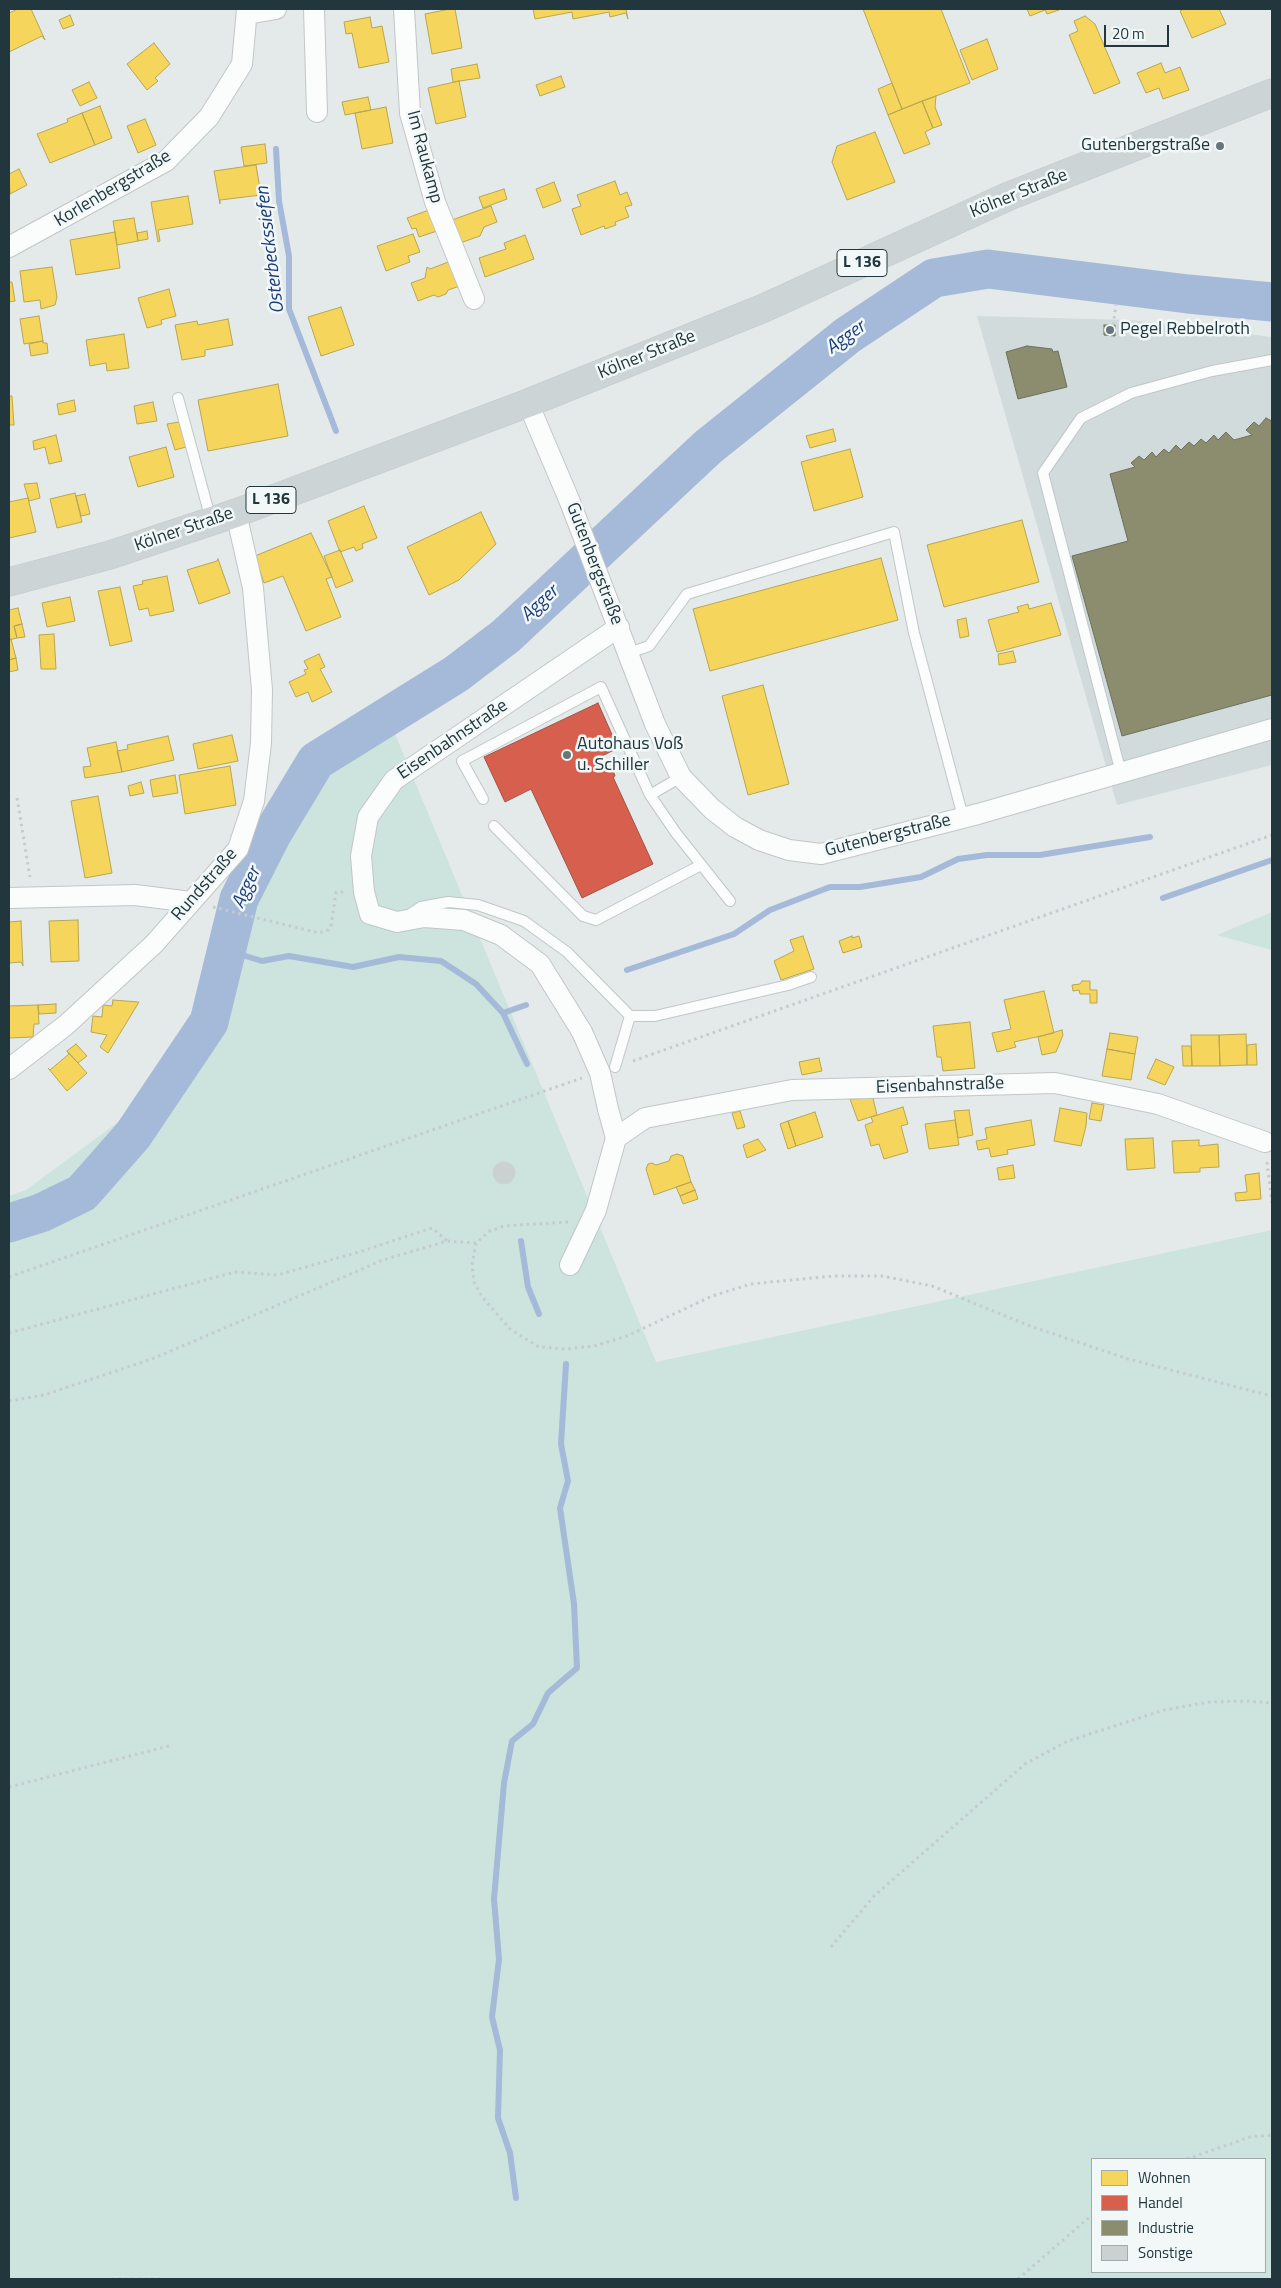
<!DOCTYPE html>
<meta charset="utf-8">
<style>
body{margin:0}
#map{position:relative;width:1281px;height:2288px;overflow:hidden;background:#e4eaea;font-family:"Titillium Web",sans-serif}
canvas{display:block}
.frame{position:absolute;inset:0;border:10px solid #22373d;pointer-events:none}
.legend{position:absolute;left:1091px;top:2158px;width:175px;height:115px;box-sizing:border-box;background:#f2f8f8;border:1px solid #9fabad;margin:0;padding:6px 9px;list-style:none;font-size:15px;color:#22373d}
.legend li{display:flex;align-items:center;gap:10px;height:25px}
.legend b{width:25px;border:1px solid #9fabad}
.scale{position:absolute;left:1104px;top:25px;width:65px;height:22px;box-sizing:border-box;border:2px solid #22373d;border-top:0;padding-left:6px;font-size:15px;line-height:18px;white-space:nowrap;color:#22373d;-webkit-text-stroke:4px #f2f8f8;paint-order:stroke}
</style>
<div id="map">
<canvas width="1281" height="2288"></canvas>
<div class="frame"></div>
<ul class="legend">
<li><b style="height:14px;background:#f6d55c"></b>Wohnen</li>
<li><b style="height:14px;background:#d6604d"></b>Handel</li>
<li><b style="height:14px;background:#8c8c6e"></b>Industrie</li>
<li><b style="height:14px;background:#cbd1d1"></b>Sonstige</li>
</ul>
<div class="scale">20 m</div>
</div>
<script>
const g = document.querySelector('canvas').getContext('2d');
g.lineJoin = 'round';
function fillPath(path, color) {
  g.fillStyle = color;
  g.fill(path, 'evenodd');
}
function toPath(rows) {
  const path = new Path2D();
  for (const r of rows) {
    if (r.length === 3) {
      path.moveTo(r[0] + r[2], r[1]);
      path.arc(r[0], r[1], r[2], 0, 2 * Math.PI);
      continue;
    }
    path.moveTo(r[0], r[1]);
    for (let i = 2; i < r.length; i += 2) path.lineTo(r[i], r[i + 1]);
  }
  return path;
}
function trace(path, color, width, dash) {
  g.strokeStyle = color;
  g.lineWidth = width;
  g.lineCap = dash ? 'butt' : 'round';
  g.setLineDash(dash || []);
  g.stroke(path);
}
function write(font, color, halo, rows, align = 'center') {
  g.font = font + ' "Titillium Web",sans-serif';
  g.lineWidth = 5;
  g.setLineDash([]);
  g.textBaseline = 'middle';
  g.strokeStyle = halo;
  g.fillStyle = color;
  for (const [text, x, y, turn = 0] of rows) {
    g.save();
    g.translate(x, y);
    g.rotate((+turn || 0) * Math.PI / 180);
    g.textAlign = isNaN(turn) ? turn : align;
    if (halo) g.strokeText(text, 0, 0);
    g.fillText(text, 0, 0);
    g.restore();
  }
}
fillPath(toPath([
 [977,316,1130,320,1272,337,1272,765,1117,805]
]), '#d2dbdb');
fillPath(toPath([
 [393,729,656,1362,1272,1230,1272,2279,9,2279,9,1196,26,1190,136,1109,237,960,311,741],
 [1092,2159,1265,2159,1265,2272,1092,2272],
 [1272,912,1272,950,1217,935]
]), '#cde3de');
const homes = toPath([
 [18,9,31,9,45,40,42,36,9,52,9,13,18,9],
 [450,9,455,9,462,48,432,54,425,14,450,9],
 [533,9,626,9,628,19,626,13,610,17,609,12,573,19,572,12,535,19,533,9],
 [863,9,941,9,970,83,902,109,863,9],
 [1027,9,1059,9,1059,10,1047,14,1045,10,1030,16,1027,9],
 [1183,9,1219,9,1226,24,1192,38,1180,11,1183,9],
 [70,15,74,25,63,29,59,20,70,15],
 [1085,16,1095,24,1120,83,1094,94,1069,35,1078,31,1074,21,1085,16],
 [370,17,372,28,382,26,389,62,359,68,352,33,346,34,344,22,370,17],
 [987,39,998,69,972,80,960,50,987,39],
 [154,43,170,64,155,78,158,81,147,90,127,64,154,43],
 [1161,63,1165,73,1180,67,1189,90,1163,99,1159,88,1146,93,1137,73,1161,63],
 [477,64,480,78,453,82,451,69,477,64],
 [561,76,565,87,540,96,536,85,561,76],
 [459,81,466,117,436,124,428,88,459,81],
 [89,82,97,98,80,106,72,90,89,82],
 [892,83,902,109,888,115,878,89,892,83],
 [936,96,935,107,942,125,933,128,922,101,936,96],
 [368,97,371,110,345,115,342,102,368,97],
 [922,101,933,128,925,132,930,144,904,154,888,115,922,101],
 [100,106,112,138,95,145,82,113,100,106],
 [386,107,393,143,362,149,355,113,386,107],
 [82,113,95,145,50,163,37,134,68,122,67,119,82,113],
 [145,119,156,145,138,153,127,126,145,119],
 [875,132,895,182,847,200,832,162,837,146,875,132],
 [265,144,267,163,244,166,241,147,265,144],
 [256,165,261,195,220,200,220,204,214,171,256,165],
 [19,169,27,185,10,194,9,174,19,169],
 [615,181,620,195,627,192,632,205,625,207,629,217,615,222,616,225,605,229,604,226,581,235,572,209,581,206,577,195,615,181],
 [554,182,561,201,543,208,536,189,554,182],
 [504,189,507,199,483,208,479,197,504,189],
 [188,196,193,224,158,230,160,241,158,242,151,202,188,196],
 [491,206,497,222,484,227,480,236,460,243,452,220,491,206],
 [429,210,437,231,419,237,416,228,412,229,407,218,429,210],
 [134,218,138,241,117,245,113,221,134,218],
 [147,231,148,239,138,241,137,233,147,231],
 [115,232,120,268,76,275,70,240,115,232],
 [413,234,420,252,408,256,410,262,386,271,377,246,413,234],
 [525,235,534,259,485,277,479,258,506,249,504,243,525,235],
 [451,261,460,286,448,290,446,294,438,297,434,295,418,301,411,283,425,278,427,267,430,269,451,261],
 [52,267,57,297,55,305,41,309,40,300,24,302,20,271,52,267],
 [9,282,12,282,15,301,9,302,9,282],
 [169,289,176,316,161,320,162,324,147,328,138,298,169,289],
 [341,307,354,345,321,356,308,317,341,307],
 [39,316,43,341,24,344,20,319,39,316],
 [228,319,233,345,205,350,205,356,182,360,175,325,197,321,198,325,228,319],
 [124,334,129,368,107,371,106,363,90,366,86,340,124,334],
 [43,341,43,343,47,343,48,353,31,356,29,344,43,341],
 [278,384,288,436,208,451,198,400,278,384],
 [9,396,12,396,14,425,9,425,9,396],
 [74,400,76,411,59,415,57,404,74,400],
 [153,402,157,421,137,424,134,406,153,402],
 [179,422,186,447,175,450,167,424,179,422],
 [833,429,836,441,810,448,806,436,833,429],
 [56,435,62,461,49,464,45,447,34,450,33,441,56,435],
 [166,447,174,477,138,487,129,457,166,447],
 [850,449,863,497,814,511,801,462,850,449],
 [37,483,40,498,29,501,24,484,37,483],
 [75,493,82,522,57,528,50,499,75,493],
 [85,494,90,514,81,516,76,496,85,494],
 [28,498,36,532,9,538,9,502,28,498],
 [364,506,377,538,362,544,363,548,356,551,354,547,340,552,328,521,364,506],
 [481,512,496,544,459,580,429,595,407,547,481,512],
 [1022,520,1039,582,944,607,927,545,1022,520],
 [311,533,332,577,326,579,341,617,306,631,283,576,264,583,255,556,311,533],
 [340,550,353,581,336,588,324,556,340,550],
 [881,558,898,620,710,671,693,609,881,558],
 [218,559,230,593,199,604,187,570,217,561,218,559],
 [167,576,174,611,150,616,148,608,139,610,133,586,143,584,142,581,167,576],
 [120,587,132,641,110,646,98,591,120,587],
 [70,597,75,621,47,627,42,603,70,597],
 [1051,603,1061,635,997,652,988,620,1019,612,1017,607,1028,604,1029,609,1051,603],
 [18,608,22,624,14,626,17,638,9,640,9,610,18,608],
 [966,618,969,636,960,638,957,620,966,618],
 [22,624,25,637,17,638,14,626,22,624],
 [54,634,56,669,41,669,39,635,54,634],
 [11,639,16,658,9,660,9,640,11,639],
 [1013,651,1016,662,999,665,998,654,1013,651],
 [319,654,325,667,320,669,332,692,312,702,308,692,296,697,289,682,306,674,304,670,308,669,304,661,319,654],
 [16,658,18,670,9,672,9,660,16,658],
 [763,685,789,784,748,795,722,696,763,685],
 [232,735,238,761,198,769,193,744,232,735],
 [168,736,174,760,122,772,117,751,128,749,127,745,168,736],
 [116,742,122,772,85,778,83,767,91,766,87,748,116,742],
 [230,766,236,805,185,814,179,775,230,766],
 [175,775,178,793,153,797,150,780,175,775],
 [141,782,144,793,130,796,128,786,141,782],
 [98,796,112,873,85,878,71,801,98,796],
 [78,920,79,961,51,962,49,921,78,920],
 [21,921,23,966,21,962,9,963,9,922,21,921],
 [803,936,814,969,781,980,774,961,794,951,790,940,803,936],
 [852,936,852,938,859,936,862,947,843,953,839,941,852,936],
 [1082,981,1090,981,1090,990,1097,990,1097,1003,1090,1003,1090,994,1080,994,1079,990,1073,991,1072,985,1080,984,1082,981],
 [1044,991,1054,1033,1014,1042,1016,1047,997,1052,992,1033,1011,1029,1004,1000,1044,991],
 [113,1000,139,1002,108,1053,100,1047,107,1035,91,1032,93,1016,102,1017,103,1005,112,1006,113,1000],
 [56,1004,56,1013,39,1014,38,1005,56,1004],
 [38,1005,39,1024,34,1024,33,1037,9,1038,9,1006,38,1005],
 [970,1022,975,1068,943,1071,941,1057,937,1057,933,1026,970,1022],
 [1062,1030,1063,1035,1056,1052,1042,1055,1038,1037,1062,1030],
 [1110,1033,1138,1037,1135,1054,1107,1049,1110,1033],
 [1246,1034,1247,1065,1220,1066,1219,1035,1246,1034],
 [1191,1035,1219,1035,1220,1066,1192,1066,1191,1035],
 [76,1044,87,1056,78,1063,67,1051,76,1044],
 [1256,1044,1257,1065,1247,1065,1247,1045,1256,1044],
 [1182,1046,1191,1046,1192,1066,1183,1066,1182,1046],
 [1107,1049,1135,1054,1131,1080,1102,1076,1107,1049],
 [67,1051,87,1073,67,1091,48,1068,50,1070,69,1054,67,1051],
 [819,1058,822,1071,802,1075,799,1062,819,1058],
 [1156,1059,1174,1067,1165,1085,1147,1078,1156,1059],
 [873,1098,877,1115,858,1121,850,1099,873,1098],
 [1092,1103,1104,1105,1101,1121,1089,1119,1092,1103],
 [903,1107,908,1124,901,1126,908,1152,884,1159,879,1144,871,1146,865,1125,873,1122,871,1117,903,1107],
 [1060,1108,1087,1113,1086,1126,1081,1146,1054,1141,1060,1108],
 [969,1110,973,1135,958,1138,954,1111,969,1110],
 [740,1111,745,1127,737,1129,732,1113,740,1111],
 [815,1112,823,1137,796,1146,788,1121,815,1112],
 [955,1120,959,1145,929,1149,925,1124,955,1120],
 [1031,1120,1035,1145,1007,1150,1008,1154,991,1157,989,1148,978,1150,976,1141,987,1139,985,1128,1031,1120],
 [788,1121,796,1146,788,1149,780,1124,788,1121],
 [1153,1138,1155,1168,1127,1170,1125,1139,1153,1138],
 [758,1139,766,1150,747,1158,743,1145,758,1139],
 [1199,1140,1199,1146,1218,1144,1219,1167,1200,1168,1200,1172,1174,1173,1172,1141,1199,1140],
 [677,1154,683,1156,691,1182,654,1195,646,1169,648,1164,652,1163,656,1165,669,1161,671,1156,677,1154],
 [1013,1165,1015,1178,999,1180,997,1168,1013,1165],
 [1259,1173,1261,1199,1236,1201,1235,1193,1247,1192,1245,1175,1259,1173],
 [691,1182,695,1190,680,1196,676,1187,691,1182],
 [695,1190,698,1199,683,1204,680,1196,695,1190]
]);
fillPath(homes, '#f6d55c');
trace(homes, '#b6a653', 1);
const shops = toPath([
 [598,703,618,748,602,756,609,771,613,770,615,776,613,777,653,864,582,898,531,789,505,802,484,757,598,703]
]);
fillPath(shops, '#d6604d');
trace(shops, '#a05448', 1);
const industry = toPath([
 [1104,325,1115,325,1115,336,1104,335,1104,325],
 [1027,346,1052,349,1053,352,1058,351,1067,387,1018,399,1006,352,1027,346],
 [1266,418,1272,421,1272,695,1122,736,1072,556,1128,541,1110,474,1135,467,1131,463,1139,456,1144,460,1152,452,1156,457,1164,449,1169,453,1176,445,1181,450,1189,442,1194,446,1201,439,1206,443,1214,435,1218,440,1226,432,1234,440,1252,435,1246,430,1254,422,1259,426,1266,418]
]);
fillPath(industry, '#8c8c6e');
trace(industry, '#6c725f', 1);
trace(toPath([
 [276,149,279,201,289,256,289,309,336,431],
 [1163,898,1272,860],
 [226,950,262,961,289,956,353,967,399,957,441,961,476,984,503,1013,526,1005],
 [627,970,734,934,770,910,830,887,860,887,921,877,958,859,987,855,1040,855,1150,837],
 [503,1013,527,1064],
 [521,1241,528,1287,539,1314],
 [516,2198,510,2153,498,2118,500,2050,492,2017,499,1959,494,1899,504,1783,512,1741,533,1724,548,1693,577,1668,574,1604,560,1508,568,1481,561,1444,566,1364]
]), '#a5b9d8', 6);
trace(toPath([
 [9,1223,41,1213,82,1193,133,1135,209,1022,239,899,272,834,316,761,456,674,506,636,708,447,848,335,934,278,988,269,1188,294,1272,302]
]), '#a5b9d8', 39);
const building = toPath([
 [504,1173,11]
]);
fillPath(building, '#cbd1d1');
trace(building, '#cdd2d3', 1);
const service = toPath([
 [178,398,211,520],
 [629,653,649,646,687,594,894,532,914,633,963,817],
 [1121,773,1043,473,1081,418,1131,393,1212,371,1272,360],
 [681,777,650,795,676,833,730,901],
 [483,799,462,761,601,687,650,795],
 [494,826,583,916,596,920,701,865],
 [409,915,421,907,448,902,478,905,524,921,567,952,630,1016,615,1067],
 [630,1016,655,1016,788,985,811,977]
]);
const minor = toPath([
 [314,9,317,112],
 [404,9,410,113,435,202,474,299],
 [247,14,276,9],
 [9,247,166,161,209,117,242,64,247,9],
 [528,403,570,502,655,724,681,777,712,809,735,827,759,840,789,850,821,854,978,814,1272,729],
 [9,898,135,895,191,902],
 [582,1032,540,964,501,935,464,920,424,917,397,922,370,914,364,892,361,856,368,817,394,780,619,627],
 [9,1069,66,1025,154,944,238,849,254,801,261,743,262,690,253,588,236,513],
 [616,1138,645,1118,792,1090,1055,1083,1158,1104,1265,1142],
 [570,1265,596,1210,616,1138,608,1109]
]);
const primary = toPath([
 [9,582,110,555,236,513,528,403,764,308,1009,196,1272,93]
]);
trace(service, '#c1c6c7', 12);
trace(minor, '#c1c6c7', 22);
trace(primary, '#c1c8ca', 29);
trace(toPath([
 [1113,325,1116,305],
 [17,798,30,877],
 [213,907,319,933,328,930,331,926,336,892,345,892],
 [633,1061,1272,835],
 [1267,1162,1272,1203],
 [568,1222,504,1226,490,1231,476,1243,472,1265,474,1282,482,1297,510,1329,539,1347,565,1349,594,1346,627,1336,712,1296,751,1284,833,1276,882,1276,932,1286,1030,1326,1128,1359,1272,1396],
 [9,1277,582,1078],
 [9,1333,235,1272,277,1275,359,1252,432,1228,447,1241],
 [9,1401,44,1395,152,1359,383,1260,447,1241,476,1243],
 [9,1787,169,1746],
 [831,1947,874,1896,1025,1764,1068,1741,1164,1710,1209,1702,1248,1701,1272,1703],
 [1187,2159,1250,2137,1272,2135],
 [112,2279,164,2279],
 [1018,2279,1092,2215]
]), '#c5cbcd', 3, [2.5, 4]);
trace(service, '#fbfcfc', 10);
trace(minor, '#fbfcfc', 20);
trace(primary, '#cdd4d6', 28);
const minorBridge = toPath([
 [582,1032,600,1073,608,1109]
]);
trace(minorBridge, '#c1c6c7', 22, []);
trace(minorBridge, '#fbfcfc', 20);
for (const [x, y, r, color] of [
 [1220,146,5,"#66767a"],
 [1110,330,5,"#66767a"],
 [567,755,5,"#66767a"]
]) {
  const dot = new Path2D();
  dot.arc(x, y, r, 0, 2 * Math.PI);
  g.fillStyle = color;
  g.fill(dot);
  trace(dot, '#f2f8f8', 2);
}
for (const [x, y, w] of [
 [862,263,50],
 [271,500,50]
]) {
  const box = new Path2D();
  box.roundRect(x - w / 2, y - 13.5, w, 27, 4);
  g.fillStyle = '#f2f8f8';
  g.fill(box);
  trace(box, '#22373d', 1);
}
write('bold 16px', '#22373d', null, [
 ["L 136",862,263],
 ["L 136",271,500]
]);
write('18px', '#22373d', '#f2f8f8', [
 ["Gutenbergstraße",1210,146,"right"],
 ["Pegel Rebbelroth",1120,330],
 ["Autohaus Voß",577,745],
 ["u. Schiller",577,766]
], 'left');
write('18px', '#22373d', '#f2f8f8', [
 ["Im Raukamp",424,157,75],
 ["Korlenbergstraße",113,189,-31],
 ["Kölner Straße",1019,194,-22],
 ["Kölner Straße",647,355,-22],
 ["Kölner Straße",184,530,-19],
 ["Gutenbergstraße",594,564,69],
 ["Eisenbahnstraße",453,740,-34],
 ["Gutenbergstraße",888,836,-14],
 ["Rundstraße",205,885,-49],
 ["Eisenbahnstraße",940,1086,-2]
]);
write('italic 19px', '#1c3d79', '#f2f8f8', [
 ["Osterbeckssiefen",271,250,-97],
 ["Agger",846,338,-36],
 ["Agger",540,604,-43],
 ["Agger",247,888,-65]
]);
</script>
